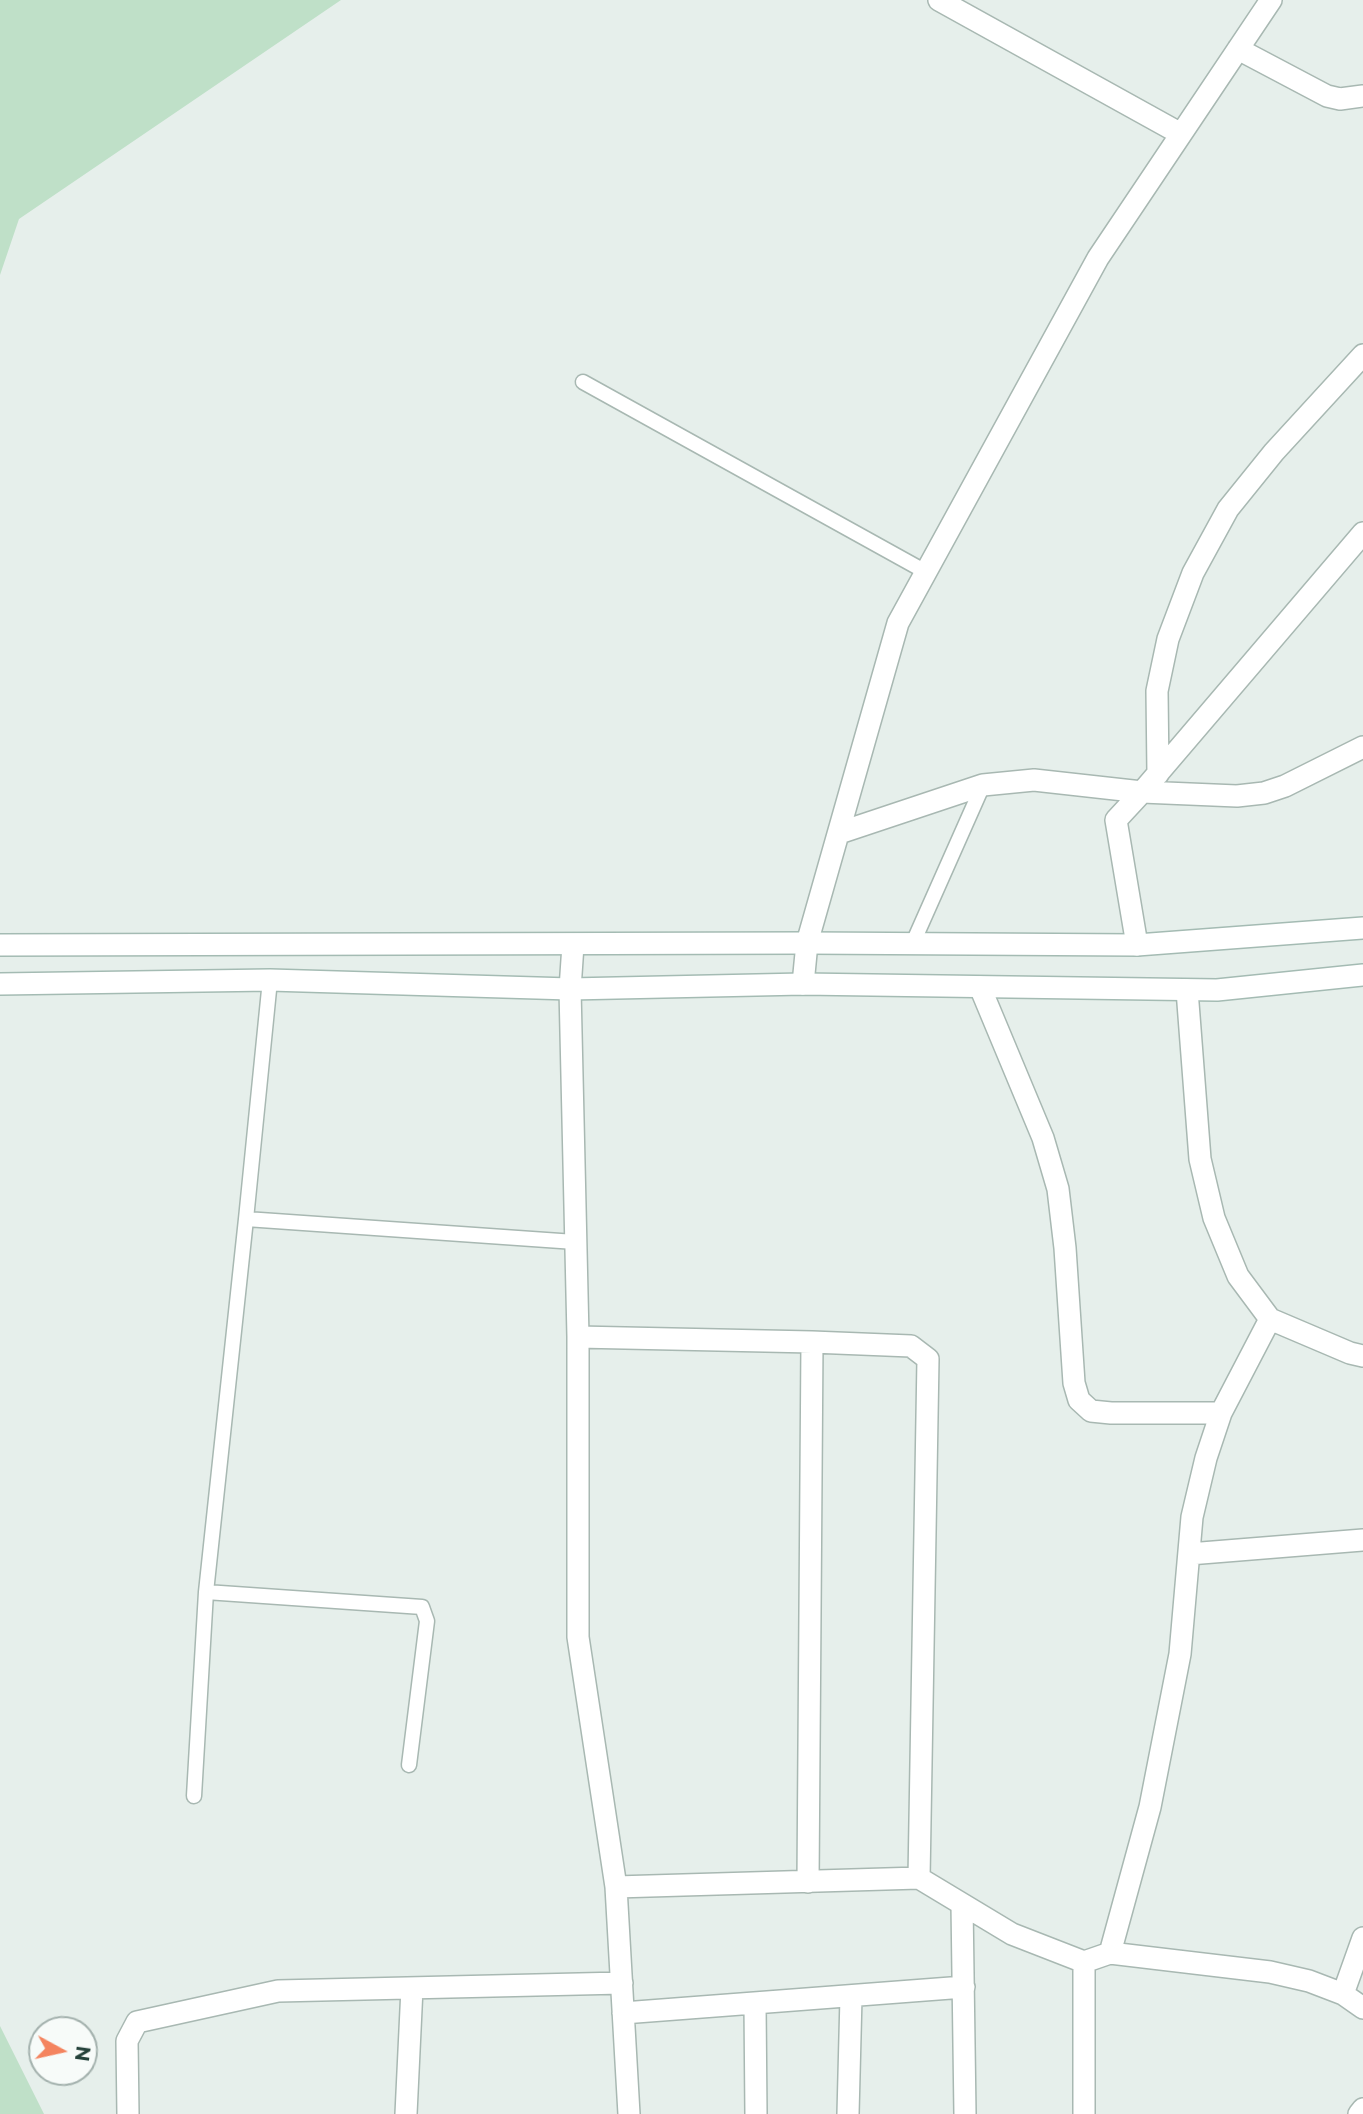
<!DOCTYPE html>
<style>
body{margin:0}
#map{position:relative;width:1363px;height:2114px;overflow:hidden;background:#e6efeb;font-family:Montserrat,sans-serif}
canvas{display:block}
.north{position:absolute;left:28px;top:2016px;width:70px;height:70px;box-sizing:border-box;background:#f7fbf9;border:2px solid #a3b1ad;border-radius:50%;rotate:98deg;font-size:19px;font-weight:700;line-height:28px;text-align:center;color:#24423a}
.north::after{content:'';display:block;margin:auto;width:24px;height:32px;background:#f4845f;clip-path:polygon(50% 0,100% 100%,50% 72%,0 100%)}
</style>
<div id="map">
<canvas width="1363" height="2114"></canvas>
<div class="north">N</div>
</div>
<script>
const g = document.querySelector('canvas').getContext('2d');
g.lineJoin = 'round';
function fillPath(path, color) {
  g.fillStyle = color;
  g.fill(path, 'evenodd');
}
function toPath(rows) {
  const path = new Path2D();
  for (const r of rows) {
    path.moveTo(r[0], r[1]);
    for (let i = 2; i < r.length; i += 2) path.lineTo(r[i], r[i + 1]);
  }
  return path;
}
function trace(path, color, width, dash) {
  g.strokeStyle = color;
  g.lineWidth = width;
  g.lineCap = dash ? 'butt' : 'round';
  g.setLineDash(dash || []);
  g.stroke(path);
}
fillPath(toPath([
 [0,0,341,0,19,219,0,275],
 [0,2026,44,2114,0,2114]
]), '#bfe0c8');
const lane = toPath([
 [583,382,926,572],
 [912,945,983,785],
 [270,980,246,1219,575,1242],
 [206,1592,422,1607,427,1621,409,1765],
 [194,1796,206,1592,246,1219]
]);
const street = toPath([
 [939,0,1181,134],
 [1238,49,1327,96,1340,99,1363,96],
 [1158,774,1157,691,1168,639,1193,573,1228,509,1274,452,1363,355],
 [839,833,983,785,1034,780,1142,792,1363,533],
 [573,945,570,989,578,1337,578,1637,616,1887,919,1878,1012,1934,1084,1962,1110,1953,1270,1972,1309,1981,1343,1994,1363,2008],
 [1137,945,1116,820,1142,792,1237,796,1264,793,1285,786,1363,747],
 [803,984,807,943,898,623,1098,258,1271,0],
 [980,987,1043,1138,1058,1189,1065,1248,1074,1383,1079,1400,1091,1411,1111,1413,1221,1413],
 [1187,990,1200,1159,1214,1218,1238,1276,1270,1319,1350,1353,1363,1356],
 [578,1337,812,1342,808,1882],
 [812,1342,911,1346,928,1359,919,1878],
 [1189,1554,1363,1540],
 [616,1887,629,2114],
 [962,1904,965,2114],
 [1110,1953,1150,1807,1180,1654,1192,1517,1206,1458,1221,1413,1270,1319],
 [1343,1994,1363,1938],
 [755,2004,756,2114],
 [623,2013,964,1987],
 [128,2114,127,2041,137,2022,278,1991,622,1983],
 [406,2114,412,1988],
 [848,2114,851,1997],
 [1084,2114,1084,1962],
 [1359,2114,1363,2109]
]);
const secondary = toPath([
 [0,945,807,943,1137,945,1363,928],
 [0,984,270,980,570,989,803,984,1217,990,1363,975]
]);
trace(lane, '#a8b8b2', 17);
trace(street, '#a8b8b2', 24);
trace(secondary, '#a4bbb3', 24);
trace(lane, '#fff', 14);
trace(street, '#fff', 21);
trace(secondary, '#fff', 21);
</script>
